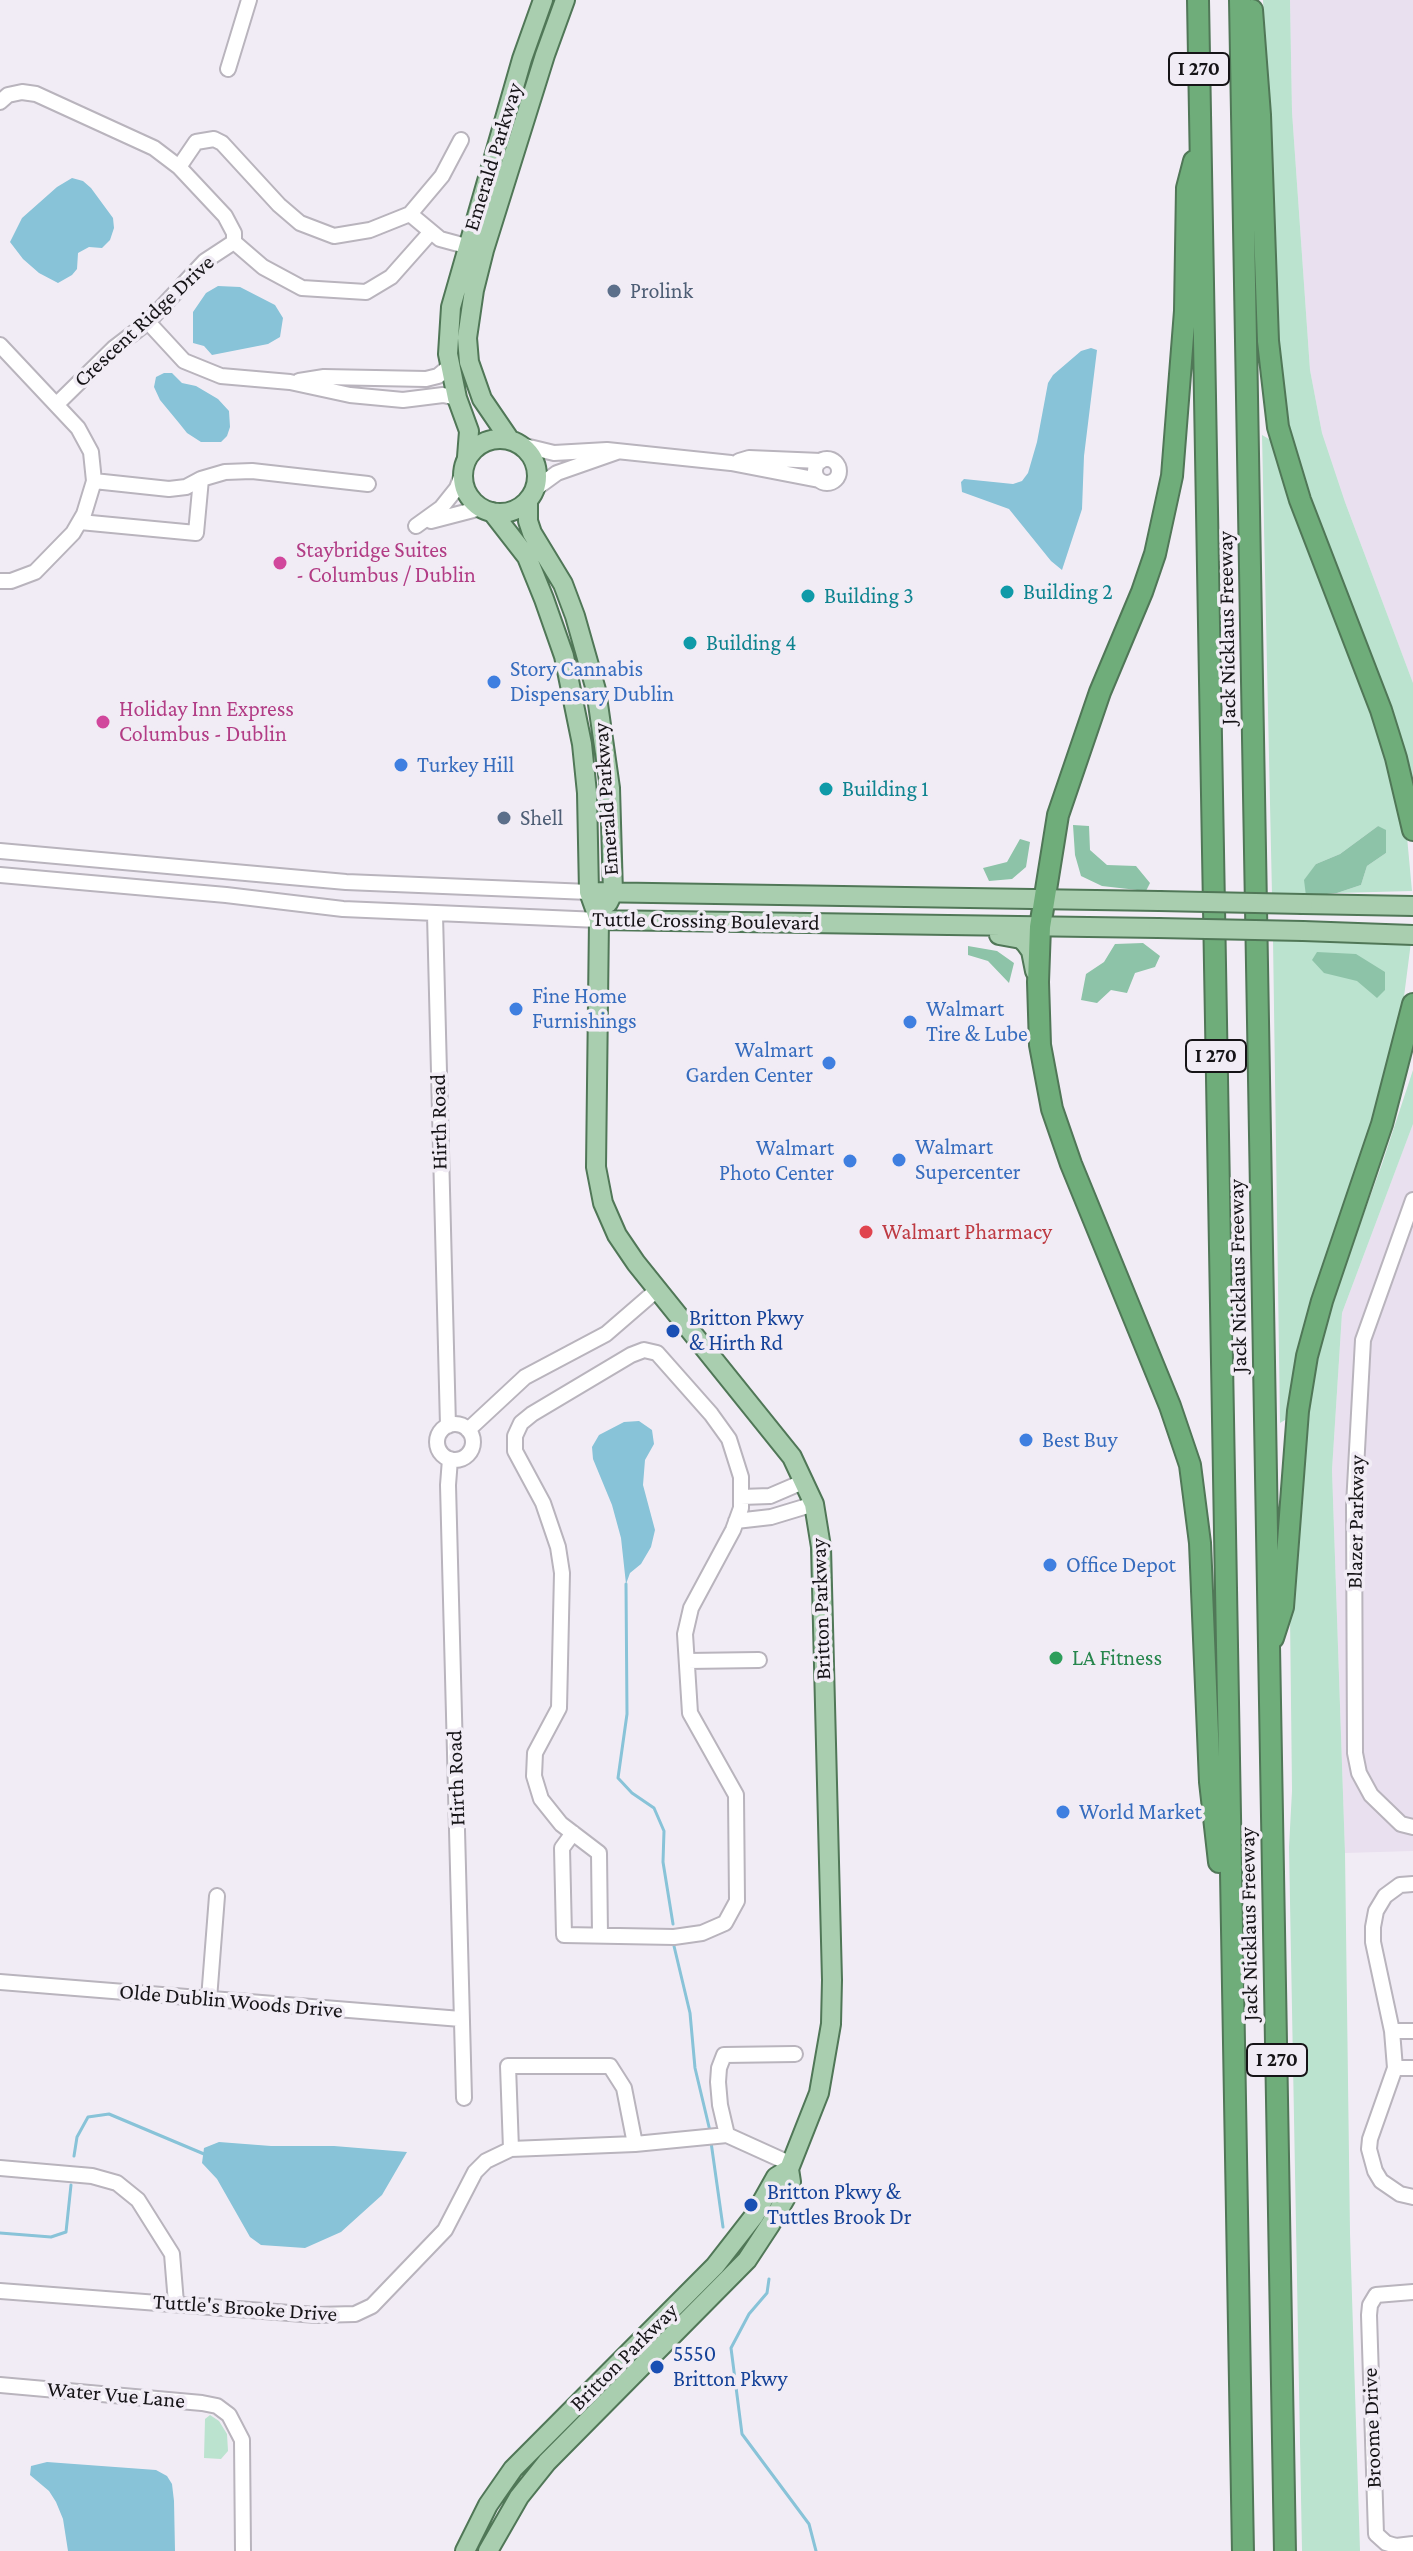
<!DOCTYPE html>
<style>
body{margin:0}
canvas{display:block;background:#f1ecf5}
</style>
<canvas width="1413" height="2551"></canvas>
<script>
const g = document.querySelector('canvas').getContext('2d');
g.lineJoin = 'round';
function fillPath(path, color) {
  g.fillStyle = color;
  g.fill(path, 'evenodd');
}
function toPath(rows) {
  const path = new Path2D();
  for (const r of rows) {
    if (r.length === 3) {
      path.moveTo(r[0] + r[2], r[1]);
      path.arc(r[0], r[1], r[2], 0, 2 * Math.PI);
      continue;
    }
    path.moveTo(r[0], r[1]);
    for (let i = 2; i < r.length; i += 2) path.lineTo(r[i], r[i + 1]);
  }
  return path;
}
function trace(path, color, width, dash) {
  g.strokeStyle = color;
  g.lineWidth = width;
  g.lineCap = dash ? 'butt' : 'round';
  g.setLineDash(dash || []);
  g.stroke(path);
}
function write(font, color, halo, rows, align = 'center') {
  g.font = font + ' "Crimson Pro",serif';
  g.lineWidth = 7;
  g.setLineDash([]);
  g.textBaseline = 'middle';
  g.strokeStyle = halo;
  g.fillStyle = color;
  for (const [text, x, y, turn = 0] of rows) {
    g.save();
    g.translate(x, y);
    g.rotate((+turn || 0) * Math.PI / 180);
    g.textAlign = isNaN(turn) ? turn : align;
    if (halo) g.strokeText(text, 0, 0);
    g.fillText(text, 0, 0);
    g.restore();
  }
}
fillPath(toPath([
 [1290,0,1413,0,1413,683,1345,502,1322,433,1310,370,1292,112],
 [1413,1124,1413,1851,1345,1853,1332,1470,1342,1313]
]), '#e9e0ef');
fillPath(toPath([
 [1263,0,1290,0,1292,112,1310,370,1322,433,1345,502,1413,683,1413,784,1393,716,1302,488,1283,420,1275,332],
 [1262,435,1276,443,1372,708,1406,826,1412,891,1337,893,1361,885,1367,866,1386,853,1378,826,1340,854,1316,864,1306,896,1272,895],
 [1273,939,1411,942,1401,1020,1290,1417,1280,1423],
 [1413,1070,1413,1124,1342,1313,1332,1470,1345,1853,1350,2233,1360,2551,1302,2551,1289,1847,1292,1791,1290,1614,1299,1472,1313,1367,1331,1304,1382,1164],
 [210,2415,219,2421,227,2434,228,2451,221,2459,204,2458,205,2419]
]), '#bbe3cf');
fillPath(toPath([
 [1073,825,1089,826,1090,850,1107,865,1136,866,1150,883,1146,891,1102,886,1081,876,1075,855],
 [1378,826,1386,830,1386,853,1367,866,1361,885,1337,893,1306,896,1304,880,1316,864,1340,854],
 [1020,839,1030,842,1026,867,1012,879,989,881,983,868,1007,862],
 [1143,943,1160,956,1155,967,1135,973,1127,993,1111,990,1097,1003,1081,1000,1086,974,1104,962,1115,944],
 [968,946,997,951,1014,963,1009,983,988,961,968,955],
 [1317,952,1356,954,1385,972,1385,990,1377,998,1357,981,1324,973,1312,960]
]), '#8dc3a8');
fillPath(toPath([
 [72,178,83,181,91,188,113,218,114,228,110,240,102,248,89,247,78,253,77,269,72,275,58,283,39,273,23,259,10,242,22,218,57,187],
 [218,286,240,287,275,305,283,318,280,337,268,344,212,355,204,346,193,343,193,312,206,293],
 [1091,348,1097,350,1084,456,1082,509,1062,570,1051,561,1009,509,962,492,961,482,964,479,1013,484,1022,481,1028,473,1037,442,1048,383,1053,375,1081,351],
 [164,373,172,373,182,383,196,386,218,399,229,411,230,427,227,436,221,442,201,442,187,433,179,423,160,400,154,387,156,377],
 [639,1421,652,1430,654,1444,645,1460,643,1485,655,1530,651,1547,641,1564,630,1573,626,1584,621,1538,612,1505,593,1459,592,1447,599,1435,624,1422],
 [219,2142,271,2146,334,2146,407,2152,382,2195,341,2232,305,2248,261,2245,250,2237,217,2179,202,2163,204,2148],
 [47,2462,156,2470,167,2476,172,2484,174,2501,175,2551,68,2551,63,2519,56,2502,49,2491,30,2475,31,2466]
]), '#88c3d8');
trace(toPath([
 [626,1584,627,1714,618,1778,632,1793,654,1808,664,1831,663,1862,673,1924],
 [674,1946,690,2013,695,2068,710,2131],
 [711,2142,723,2227],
 [74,2156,77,2137,88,2117,109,2114,204,2154],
 [0,2233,51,2237,66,2232,71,2185],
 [769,2279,767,2293,749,2314,731,2348,742,2434,809,2524,816,2551]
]), '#88c3d8', 3);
const minor = toPath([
 [228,69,249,0],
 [0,102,8,95,22,92,36,94,154,148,179,167,225,216,234,233,234,242,263,267,302,288,366,292,391,277,430,233],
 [179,167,196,142,214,139,222,143,279,205,300,223,334,236,370,230,410,214,440,239,477,249],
 [410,214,442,176,461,140],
 [148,322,184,361,221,376,290,382,350,395,403,400,443,395,457,398],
 [0,345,78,428,91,452,94,481,84,514,73,533,35,572,11,581,0,581],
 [299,381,324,377,426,379,438,376,450,366],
 [57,404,114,348,148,322,205,261,234,242],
 [521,445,554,453,607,450,731,463,819,480],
 [827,471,12],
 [739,461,749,458,821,461],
 [94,481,169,489,186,487,201,479],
 [535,489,557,473,617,452],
 [431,521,481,508],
 [80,522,196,533,201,479,225,472,252,471,368,484],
 [416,526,441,508,457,488,462,474],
 [0,851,346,882,589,892],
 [0,875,226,895,343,909,599,920],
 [435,915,448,1426],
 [1413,1200,1363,1340,1354,1505,1355,1753,1359,1773,1371,1795,1401,1824,1413,1827],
 [455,1442,18],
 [468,1430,525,1377,606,1334,658,1289],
 [450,1459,448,1485,464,2098],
 [741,1497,770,1496,805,1481],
 [736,1521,771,1517,814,1504],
 [687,1661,759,1660],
 [573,1833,562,1848,564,1935,674,1937,702,1933,725,1923,737,1901,736,1795,690,1713,685,1634,691,1608,733,1530,741,1508,741,1477,729,1439,711,1414,657,1353,644,1350,631,1355,532,1414,521,1423,515,1436,515,1451,543,1503,558,1547,562,1573,559,1708,535,1753,534,1776,541,1799,561,1824,599,1853,600,1935],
 [1413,1884,1400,1885,1385,1896,1376,1911,1373,1927,1373,1942,1392,2031,1395,2068,1370,2139,1369,2149,1375,2171,1381,2181,1400,2194,1413,2197],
 [0,1982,461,2019],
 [209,1999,217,1896],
 [1392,2031,1413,2031],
 [1395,2068,1413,2068],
 [727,2135,720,2105,718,2082,719,2068,724,2055,795,2054],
 [511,2149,508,2066,610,2066,624,2088,635,2144],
 [0,2168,92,2176,117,2183,138,2200,172,2254,176,2303],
 [0,2291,316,2315,355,2314,372,2306,445,2230,475,2172,486,2161,511,2149,635,2144,727,2135,791,2164],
 [1413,2292,1376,2295,1370,2305,1369,2315,1376,2534,1386,2543,1396,2546,1413,2544],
 [0,2385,202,2403,217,2406,229,2415,242,2440,243,2551]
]);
const major = toPath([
 [500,476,37],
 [510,440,482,399,469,362,467,338,474,290,484,250,545,55,565,0],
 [467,457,469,431,457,398,448,354,451,307,522,59,543,0],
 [528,500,528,521,532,533,563,584,575,616,596,690,610,788,613,893,608,903],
 [589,892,1159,901],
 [1303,904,1413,906],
 [599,920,1158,928],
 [1303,931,1413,935],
 [999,935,1021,939,1026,944,1031,951,1035,971],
 [465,2551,488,2505,513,2469,715,2266,754,2216,776,2177,789,2169],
 [488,2551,519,2497,547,2462,747,2260,770,2225,786,2197,791,2182,789,2169,819,2093,831,2024,832,1980,821,1547,814,1504,792,1457,636,1263,617,1235,603,1203,596,1167,599,920,589,892,587,793,582,744,564,656,544,599,527,557,492,512]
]);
const highway = toPath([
 [1198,0,1243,2551],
 [1240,0,1285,2551],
 [1252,10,1260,115,1268,341,1278,427,1300,500,1381,710,1396,758,1413,830],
 [1194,161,1187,188,1185,311,1172,476,1155,554,1142,592,1100,692,1058,815,1040,927,1038,982,1040,1045,1052,1109,1071,1164,1170,1406,1190,1465,1200,1543,1210,1782,1219,1862],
 [1273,1638,1283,1607,1298,1411,1307,1356,1322,1301,1382,1124,1413,1004]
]);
trace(minor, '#b9b4bd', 18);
trace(major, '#507757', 22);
trace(highway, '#507757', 24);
trace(minor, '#fff', 14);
trace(major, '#a9ceaf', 18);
trace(highway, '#6fad7a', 20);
const majorBridge = toPath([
 [1159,901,1303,904],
 [1158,928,1303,931]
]);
trace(majorBridge, '#507757', 22, []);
trace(majorBridge, '#a9ceaf', 18);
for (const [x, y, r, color] of [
 [614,291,8,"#5c6f8a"],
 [280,563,8,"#d1479c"],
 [1007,592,8,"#0f9aa8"],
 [808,596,8,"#0f9aa8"],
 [690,643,8,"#0f9aa8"],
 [494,682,8,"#3f7fe0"],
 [103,722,8,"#d1479c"],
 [401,765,8,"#3f7fe0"],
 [826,789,8,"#0f9aa8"],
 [504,818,8,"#5c6f8a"],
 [516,1009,8,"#3f7fe0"],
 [910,1022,8,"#3f7fe0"],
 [829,1063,8,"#3f7fe0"],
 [899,1160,8,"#3f7fe0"],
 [850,1161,8,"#3f7fe0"],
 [866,1232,8,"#e0444e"],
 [673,1331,8,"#1a4fb4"],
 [1026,1440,8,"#3f7fe0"],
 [1050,1565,8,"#3f7fe0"],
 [1056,1658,8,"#2e9e5b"],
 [1063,1812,8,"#3f7fe0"],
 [751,2205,8,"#1a4fb4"],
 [657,2367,8,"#1a4fb4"]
]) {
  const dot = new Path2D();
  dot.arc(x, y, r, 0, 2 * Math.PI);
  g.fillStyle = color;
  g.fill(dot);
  trace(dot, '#f1ecf5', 3);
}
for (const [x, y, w] of [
 [1199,69,60],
 [1216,1056,60],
 [1277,2060,60]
]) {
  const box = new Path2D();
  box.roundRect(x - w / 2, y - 16, w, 32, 6);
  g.fillStyle = '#f1ecf5';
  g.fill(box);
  trace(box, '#161417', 2);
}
write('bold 20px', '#161417', null, [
 ["I 270",1199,69],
 ["I 270",1216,1056],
 ["I 270",1277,2060]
]);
write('22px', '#161417', '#f1ecf5', [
 ["Emerald Parkway",493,157,-73],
 ["Crescent Ridge Drive",144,321,-43],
 ["Jack Nicklaus Freeway",1227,628,-91],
 ["Emerald Parkway",606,799,-94],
 ["Tuttle Crossing Boulevard",706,921,1],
 ["Hirth Road",439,1122,-91],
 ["Jack Nicklaus Freeway",1238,1276,-91],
 ["Blazer Parkway",1356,1522,-89],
 ["Britton Parkway",821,1609,-92],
 ["Hirth Road",456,1778,-92],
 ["Jack Nicklaus Freeway",1249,1924,-91],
 ["Olde Dublin Woods Drive",231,2001,5],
 ["Tuttle's Brooke Drive",245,2308,4],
 ["Britton Parkway",624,2357,-45],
 ["Water Vue Lane",116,2395,5],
 ["Broome Drive",1372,2428,-92]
]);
write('22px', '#4e5e75', '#f1ecf5', [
 ["Prolink",630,291],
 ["Shell",520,818]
], 'left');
write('22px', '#b23c85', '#f1ecf5', [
 ["Staybridge Suites",296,550],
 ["- Columbus / Dublin",296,575],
 ["Holiday Inn Express",119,709],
 ["Columbus - Dublin",119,734]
], 'left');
write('22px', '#0d838f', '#f1ecf5', [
 ["Building 2",1023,592],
 ["Building 3",824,596],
 ["Building 4",706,643],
 ["Building 1",842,789]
], 'left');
write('22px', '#366cbe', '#f1ecf5', [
 ["Story Cannabis",510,669],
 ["Dispensary Dublin",510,694],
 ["Turkey Hill",417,765],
 ["Fine Home",532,996],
 ["Furnishings",532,1021],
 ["Walmart",926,1009],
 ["Tire & Lube",926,1034],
 ["Walmart",813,1050,"right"],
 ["Garden Center",813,1075,"right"],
 ["Walmart",915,1147],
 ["Supercenter",915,1172],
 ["Walmart",834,1148,"right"],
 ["Photo Center",834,1173,"right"],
 ["Best Buy",1042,1440],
 ["Office Depot",1066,1565],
 ["World Market",1079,1812]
], 'left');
write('22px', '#be3a42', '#f1ecf5', [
 ["Walmart Pharmacy",882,1232]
], 'left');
write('22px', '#164399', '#f1ecf5', [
 ["Britton Pkwy",689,1318],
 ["& Hirth Rd",689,1343],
 ["Britton Pkwy &",767,2192],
 ["Tuttles Brook Dr",767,2217],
 ["5550",673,2354],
 ["Britton Pkwy",673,2379]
], 'left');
write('22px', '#27864d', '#f1ecf5', [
 ["LA Fitness",1072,1658]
], 'left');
</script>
